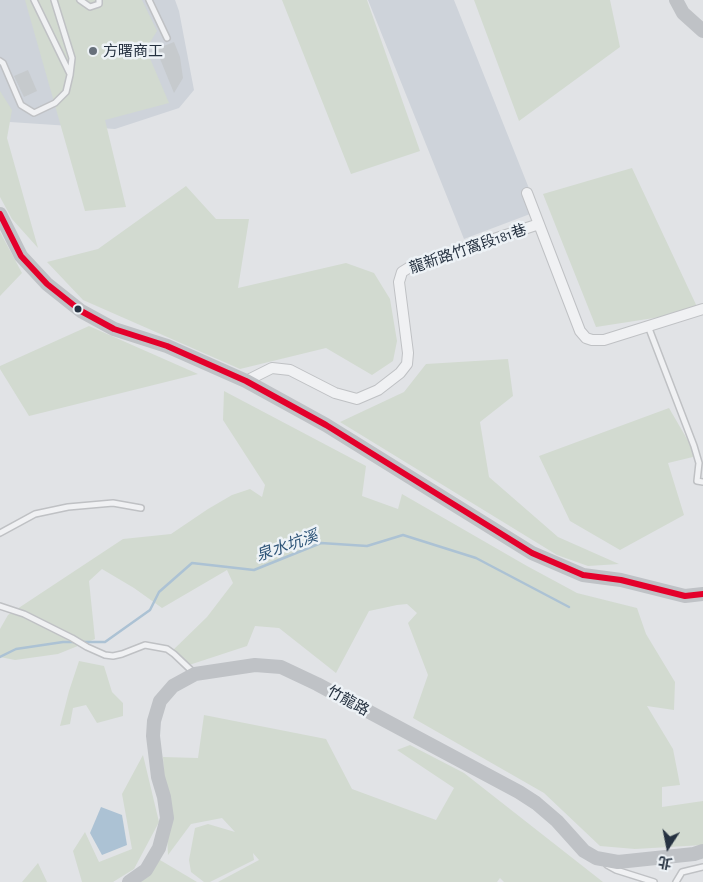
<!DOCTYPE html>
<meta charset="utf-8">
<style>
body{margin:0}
#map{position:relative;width:703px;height:882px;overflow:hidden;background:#e1e3e6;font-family:"Alegreya Sans","Noto Sans TC",sans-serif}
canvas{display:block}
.north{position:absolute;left:643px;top:822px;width:50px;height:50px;-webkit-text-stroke:4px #edf2f6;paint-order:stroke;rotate:191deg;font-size:14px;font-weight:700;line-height:20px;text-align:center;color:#263241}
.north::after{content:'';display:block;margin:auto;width:18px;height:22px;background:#263241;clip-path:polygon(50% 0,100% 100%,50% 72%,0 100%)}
</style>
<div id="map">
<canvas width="703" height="882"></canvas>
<div class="north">北</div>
</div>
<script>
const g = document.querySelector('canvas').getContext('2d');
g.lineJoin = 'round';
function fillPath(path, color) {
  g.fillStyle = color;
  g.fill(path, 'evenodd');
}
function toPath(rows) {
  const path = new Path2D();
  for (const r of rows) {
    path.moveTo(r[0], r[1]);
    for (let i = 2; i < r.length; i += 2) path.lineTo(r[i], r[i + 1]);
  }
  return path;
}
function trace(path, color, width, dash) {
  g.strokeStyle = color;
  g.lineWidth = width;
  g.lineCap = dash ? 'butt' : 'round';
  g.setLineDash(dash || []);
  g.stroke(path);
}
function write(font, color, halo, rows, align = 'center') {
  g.font = font + ' "Alegreya Sans","Noto Sans TC",sans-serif';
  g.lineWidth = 5;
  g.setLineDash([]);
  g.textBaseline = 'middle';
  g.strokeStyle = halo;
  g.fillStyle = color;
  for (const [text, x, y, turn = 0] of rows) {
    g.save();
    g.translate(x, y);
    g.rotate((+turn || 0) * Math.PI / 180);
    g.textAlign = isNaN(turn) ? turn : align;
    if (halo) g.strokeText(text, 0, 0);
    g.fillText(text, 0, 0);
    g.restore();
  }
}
fillPath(toPath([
 [0,0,175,0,179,11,194,90,179,108,115,129,10,122,0,112],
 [368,0,454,0,538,211,464,239]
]), '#ced3da');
fillPath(toPath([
 [25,0,142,0,157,31,146,49,169,103,105,120,126,207,85,211],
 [282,0,367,0,420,151,351,174],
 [474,0,610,0,620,47,519,121],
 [0,91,12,110,7,138,38,248,12,219,0,197],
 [632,168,699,311,596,327,543,194],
 [186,186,216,219,249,219,238,288,346,263,374,273,390,299,397,341,393,361,372,375,326,348,240,369,83,300,47,262,98,249],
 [0,232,22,273,0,296],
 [89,326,198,374,29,416,0,369,0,366],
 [508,359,513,396,480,422,489,477,558,537,619,564,588,566,557,555,340,422,404,392,426,364],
 [224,391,366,466,362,496,398,509,402,494,527,566,577,593,637,608,646,634,675,682,674,710,647,706,673,749,680,785,662,787,662,807,703,801,703,845,635,849,600,846,544,793,413,718,428,675,408,623,417,613,407,604,397,605,369,611,336,673,279,628,255,626,247,646,186,666,170,653,207,617,233,583,227,570,162,608,134,588,102,569,89,581,95,639,58,654,15,660,0,657,0,629,8,615,123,539,171,534,208,509,232,495,250,489,262,497,265,485,223,420],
 [669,408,697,456,668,463,684,515,620,550,570,521,539,456],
 [79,661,104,666,112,692,123,703,123,716,97,723,86,705,73,708,70,724,60,726,69,691],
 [204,715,326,739,352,789,436,820,454,788,397,750,410,745,464,773,603,882,504,882,500,878,497,882,218,882,259,860,253,853,254,860,210,882,204,882,191,872,189,860,195,828,208,824,235,832,222,818,191,824,168,855,163,757,198,758],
 [143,755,159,822,134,869,113,882,82,882,73,851,85,832,99,862,132,849,122,794],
 [160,860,197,882,141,882],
 [38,863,47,882,22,882]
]), '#d2dad0');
fillPath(toPath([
 [101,807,122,815,127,845,102,855,90,833]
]), '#acc2d4');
trace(toPath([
 [0,657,16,649,63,642,105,642,150,610,159,592,192,563,254,570,321,543,367,546,403,535,476,558,569,607]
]), '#acc2d4', 2.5);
fillPath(toPath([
 [174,42,180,57,183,78,174,93,156,49],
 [28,70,37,91,24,97,14,76]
]), '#c6cacd');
const lane = toPath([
 [34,0,70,74],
 [80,0,90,7,99,4,99,0],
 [149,0,167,38],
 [0,61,3,63,21,105,34,113,55,103,66,92,70,75,72,58,54,0],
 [648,326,694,446,699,463,697,481,703,482],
 [0,533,35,514,68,507,113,503,141,508],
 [0,606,24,614,72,638,87,647,105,655,113,656,122,654,145,645,167,649,174,654,193,672],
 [607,865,616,870,654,882],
 [676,882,682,872,703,867]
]);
const street = toPath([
 [527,193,580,331,586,338,592,340,604,340,703,309],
 [246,381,272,368,290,370,335,393,357,399,378,390,400,373,407,364,408,353,399,282,402,272,410,267,539,224]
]);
trace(lane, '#bfc1c4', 8);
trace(street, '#bfc1c4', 12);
trace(lane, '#f0f1f3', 5);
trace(street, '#f0f1f3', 10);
trace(toPath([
 [676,0,683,13,703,31],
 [0,214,21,256,47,284,81,311,114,329,167,346,246,381,326,425,532,553,583,575,621,580,685,596,703,594],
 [129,882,146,870,159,848,167,818,164,797,158,777,153,736,154,721,160,701,173,686,195,674,255,665,281,667,317,684,519,792,536,803,557,821,584,851,596,858,618,862,694,854,703,851]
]), '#bfc2c6', 14);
trace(toPath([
 [0,214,21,256,47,284,81,311,114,329,167,346,246,381,326,425,532,553,583,575,621,580,685,596,703,594]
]), '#e4002b', 6);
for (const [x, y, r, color] of [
 [93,51,5,"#67707b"],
 [78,309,4.5,"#263241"]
]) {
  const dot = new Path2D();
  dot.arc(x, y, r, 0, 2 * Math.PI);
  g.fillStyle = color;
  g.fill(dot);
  trace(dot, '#edf2f6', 2);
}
write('15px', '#263241', '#edf2f6', [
 ["方曙商工",103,51]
], 'left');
write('15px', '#263241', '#edf2f6', [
 ["龍新路竹窩段181巷",468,249,-19],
 ["竹龍路",348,701,29]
]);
write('italic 16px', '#2d5478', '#edf2f6', [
 ["泉水坑溪",287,546,-19]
]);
</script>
